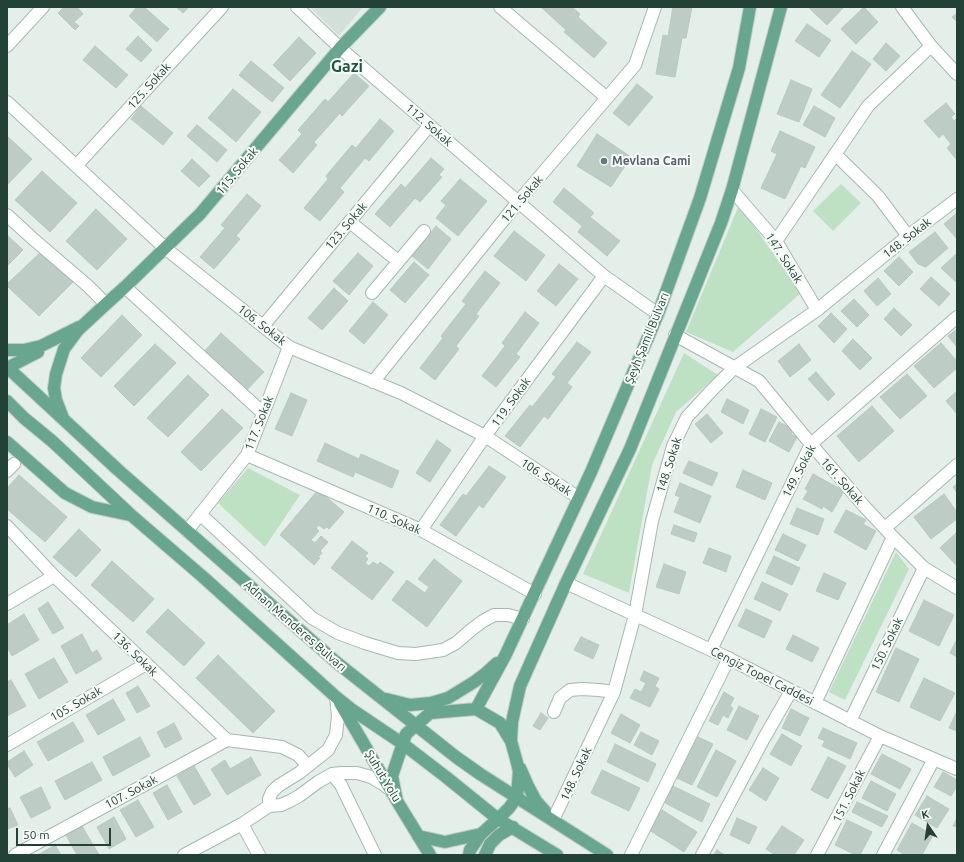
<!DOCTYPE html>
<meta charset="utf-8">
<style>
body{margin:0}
#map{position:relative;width:964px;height:862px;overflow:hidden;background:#e5efea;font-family:Ubuntu,sans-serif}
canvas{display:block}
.frame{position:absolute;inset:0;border:8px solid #234237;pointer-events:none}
.north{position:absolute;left:908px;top:806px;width:40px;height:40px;-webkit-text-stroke:3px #f6fbf8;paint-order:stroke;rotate:347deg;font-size:11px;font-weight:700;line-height:16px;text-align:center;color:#234237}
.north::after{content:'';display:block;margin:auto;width:14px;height:18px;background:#234237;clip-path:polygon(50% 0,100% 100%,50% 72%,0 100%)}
.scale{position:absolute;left:16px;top:828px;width:95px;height:18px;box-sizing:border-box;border:2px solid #234237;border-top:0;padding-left:5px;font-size:12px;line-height:14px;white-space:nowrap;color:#234237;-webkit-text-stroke:3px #f6fbf8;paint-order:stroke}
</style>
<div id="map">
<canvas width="964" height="862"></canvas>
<div class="frame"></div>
<div class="north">K</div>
<div class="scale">50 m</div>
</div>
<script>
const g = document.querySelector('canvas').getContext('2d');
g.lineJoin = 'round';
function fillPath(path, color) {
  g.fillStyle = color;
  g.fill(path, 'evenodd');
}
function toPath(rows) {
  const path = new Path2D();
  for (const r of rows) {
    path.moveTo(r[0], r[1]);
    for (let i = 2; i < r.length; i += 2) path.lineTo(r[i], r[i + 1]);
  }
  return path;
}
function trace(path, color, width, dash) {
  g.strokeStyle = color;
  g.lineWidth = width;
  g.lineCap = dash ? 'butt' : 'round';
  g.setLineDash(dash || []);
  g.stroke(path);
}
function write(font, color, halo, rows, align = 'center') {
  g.font = font + ' Ubuntu,sans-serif';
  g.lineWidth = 4;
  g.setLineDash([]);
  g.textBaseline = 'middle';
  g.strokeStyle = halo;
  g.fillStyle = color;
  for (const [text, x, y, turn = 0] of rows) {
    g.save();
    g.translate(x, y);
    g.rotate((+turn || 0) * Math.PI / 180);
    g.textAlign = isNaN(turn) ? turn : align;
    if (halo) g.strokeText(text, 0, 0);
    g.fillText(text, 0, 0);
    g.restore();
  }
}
fillPath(toPath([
 [310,7,363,7,339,36]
]), '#d3dfd9');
fillPath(toPath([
 [841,184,861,203,833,231,813,211],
 [739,205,801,293,733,352,686,332],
 [684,353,718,375,676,412,652,465,629,593,583,574],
 [248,468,300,495,265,547,218,503],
 [896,552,909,569,845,700,829,692]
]), '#bee1c4');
const building = toPath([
 [64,7,77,7,83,14,74,22,79,26,75,30,58,13,64,7],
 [137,7,144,7,169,29,157,42,129,16,137,7],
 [176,7,189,7,183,13,176,7],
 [541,7,572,7,580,14,578,17,607,43,594,58,564,32,566,30,541,7],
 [673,7,692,7,686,38,682,38,675,77,656,74,663,35,668,36,673,7],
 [811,7,844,7,827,25,809,8,811,7],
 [864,7,878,22,856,44,841,29,864,7],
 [957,13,957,22,952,17,957,13],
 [807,24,831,40,819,57,795,41,807,24],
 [138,36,152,50,141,62,126,49,138,36],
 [299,37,316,53,290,81,273,65,299,37],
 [886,43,900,56,886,71,873,59,886,43],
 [95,46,128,75,116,88,83,60,95,46],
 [852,51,871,64,840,108,821,95,852,51],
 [251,61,284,88,272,102,239,75,251,61],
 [354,73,369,86,342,116,340,113,314,142,317,145,293,173,279,160,302,134,298,130,325,99,328,102,354,73],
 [791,80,812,89,799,122,777,114,791,80],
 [637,84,653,97,629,126,613,113,637,84],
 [233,89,261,112,236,142,208,118,233,89],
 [946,103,955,114,951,117,954,121,957,118,957,160,947,148,951,144,943,134,939,138,924,121,946,103],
 [141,106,173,133,163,145,131,119,141,106],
 [814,106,835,118,825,137,803,125,814,106],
 [380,119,394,131,369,161,365,158,340,188,344,192,320,221,304,208,328,179,326,176,352,145,356,148,380,119],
 [197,125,227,150,217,162,187,136,197,125],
 [780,131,815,147,805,168,801,166,785,199,761,188,777,154,771,151,780,131],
 [597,134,631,157,611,187,577,166,597,134],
 [7,136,32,159,7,185,7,136],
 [431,158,444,169,439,175,442,177,420,202,415,198,390,227,375,214,401,184,405,188,431,158],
 [192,159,210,176,199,187,181,171,192,159],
 [42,171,77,203,50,232,15,200,42,171],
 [460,179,487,201,458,236,436,218,446,205,441,201,460,179],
 [564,188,594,213,590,217,620,241,607,256,578,232,582,226,553,202,564,188],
 [247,194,261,206,236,236,240,239,214,269,200,257,225,228,221,225,247,194],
 [96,209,127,239,97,270,66,241,96,209],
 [957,213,957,239,944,224,957,213],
 [436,226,451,239,428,269,412,256,436,226],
 [514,231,545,255,526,281,494,256,514,231],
 [935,232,948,248,926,267,918,264,909,252,935,232],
 [7,235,23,250,7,266,7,235],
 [43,250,75,280,39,316,7,286,7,284,43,250],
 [358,253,373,266,349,295,333,281,358,253],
 [957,253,957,283,941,268,957,253],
 [899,257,913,272,899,286,884,271,899,257],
 [414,262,429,275,405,303,390,290,414,262],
 [559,264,578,279,556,306,537,291,559,264],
 [485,271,500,283,476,314,479,316,456,346,459,349,435,380,420,368,443,338,441,336,466,304,462,301,485,271],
 [931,277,950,294,939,306,920,289,931,277],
 [878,278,891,294,877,306,864,291,878,278],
 [334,288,348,301,322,330,308,318,334,288],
 [854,299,869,315,857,327,841,311,854,299],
 [373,302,388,315,364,344,349,331,373,302],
 [894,308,912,325,901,336,884,319,894,308],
 [525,312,539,323,516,354,520,357,496,387,482,376,505,346,502,343,525,312],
 [831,313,847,329,834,343,818,326,831,313],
 [122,315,142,335,101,377,81,358,122,315],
 [957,329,957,347,948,336,957,329],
 [221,333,264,372,244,393,202,354,221,333],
 [853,339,872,358,860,370,842,351,853,339],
 [577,342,591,352,567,383,572,387,548,419,544,416,520,447,505,436,530,405,532,407,556,377,552,374,577,342],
 [941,343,957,361,957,368,934,388,914,366,941,343],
 [155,344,176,363,134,406,114,386,155,344],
 [799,344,811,360,790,377,778,361,799,344],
 [816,372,835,394,828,401,808,379,816,372],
 [907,374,927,396,900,419,880,397,907,374],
 [188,375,209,395,168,437,147,418,188,375],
 [957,391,957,414,946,401,957,391],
 [291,393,307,400,292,436,275,429,291,393],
 [727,399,749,410,743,424,721,412,727,399],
 [872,406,894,431,859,462,837,436,872,406],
 [222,409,243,428,201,471,181,452,222,409],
 [761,409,777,417,765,442,749,434,761,409],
 [707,414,723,433,711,443,695,424,707,414],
 [779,422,794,430,791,434,797,437,789,452,769,441,779,422],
 [437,440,451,450,430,482,416,473,437,440],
 [325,443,359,459,361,454,399,471,392,488,355,472,353,477,317,461,325,443],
 [689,461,718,473,712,486,683,473,689,461],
 [489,466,506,477,483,508,479,505,456,536,440,525,463,494,466,496,489,466],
 [743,470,772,483,765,500,736,487,743,470],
 [813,474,844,491,832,512,823,506,822,509,803,499,808,491,805,489,813,474],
 [19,475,67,517,45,542,7,509,7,488,19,475],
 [680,483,711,496,700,523,674,512,680,497,675,495,680,483],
 [957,484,957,493,953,487,957,484],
 [318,490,344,512,329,529,327,527,324,529,319,525,316,528,319,531,311,540,315,543,321,536,328,542,320,551,322,553,318,557,320,558,314,565,280,535,318,490],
 [944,494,957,512,957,519,931,539,914,517,944,494],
 [797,508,824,519,818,535,790,524,797,508],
 [846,510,866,520,863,524,876,531,866,550,834,532,846,510],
 [674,525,697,533,694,542,671,534,674,525],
 [79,529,101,550,76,577,53,557,79,529],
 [957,532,957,566,940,548,957,532],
 [783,534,806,545,798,561,775,550,783,534],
 [352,541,368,553,365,556,368,559,365,563,369,566,373,562,378,565,380,562,394,572,372,600,331,568,352,541],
 [709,548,731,556,726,572,703,563,709,548],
 [774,556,800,568,792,585,766,573,774,556],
 [434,559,462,581,427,627,392,600,407,580,425,593,429,587,418,579,434,559],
 [112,561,154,599,133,622,91,585,112,561],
 [664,564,686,572,679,594,656,587,664,564],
 [824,573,846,583,838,600,816,591,824,573],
 [762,582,788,594,780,611,754,599,762,582],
 [924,600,954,615,939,646,909,631,924,600],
 [48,602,64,628,53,634,38,609,48,602],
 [168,609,205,643,184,666,146,632,168,609],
 [746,609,772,621,764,638,738,626,746,609],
 [24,614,39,640,12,656,7,647,7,625,24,614],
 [82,634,92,653,97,650,102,659,76,674,61,646,82,634],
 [793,635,819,648,812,662,786,649,793,635],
 [581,637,599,645,593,659,574,650,581,637],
 [957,639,957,657,950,653,957,639],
 [896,648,919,659,899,702,876,692,896,648],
 [218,655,275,711,253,733,196,678,218,655],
 [54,658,68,682,39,699,25,674,54,658],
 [644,671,659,678,655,686,659,689,650,707,630,698,635,689,641,692,646,683,640,680,644,671],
 [924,678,955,693,940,721,910,707,924,678],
 [11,680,26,706,7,716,7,682,11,680],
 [138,686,150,706,137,713,126,693,138,686],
 [724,692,734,698,730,706,733,708,728,718,723,715,718,725,709,721,724,692],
 [113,699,125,720,98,735,86,715,113,699],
 [739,706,759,716,747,740,727,730,739,706],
 [791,709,809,718,800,736,782,728,791,709],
 [957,711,957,731,949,728,957,711],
 [541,713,548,718,540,730,533,726,541,713],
 [621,714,640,725,630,743,611,733,621,714],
 [73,722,84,741,48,761,37,742,73,722],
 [174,723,182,739,165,748,157,732,174,723],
 [823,728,857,743,850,759,822,746,825,741,818,738,823,728],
 [641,732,659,741,652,755,634,745,641,732],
 [782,734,802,746,791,766,770,754,782,734],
 [140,737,150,756,113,776,103,757,140,737],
 [698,737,713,744,692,785,677,778,698,737],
 [615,744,656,764,648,782,607,762,615,744],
 [716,750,736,761,717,797,697,787,716,750],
 [24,751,33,765,15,777,7,764,7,762,24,751],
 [882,754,911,769,900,789,871,774,882,754],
 [251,757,261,775,227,795,211,769,225,760,230,769,251,757],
 [828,757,846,766,828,799,811,790,828,757],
 [92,762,102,780,65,800,55,781,92,762],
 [194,766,211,795,194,805,177,776,194,766],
 [763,768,779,778,766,801,749,790,763,768],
 [602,770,640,788,629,811,591,793,602,770],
 [943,772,957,780,957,786,951,796,934,787,943,772],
 [871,781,896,794,887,811,862,798,871,781],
 [167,785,182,812,168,820,153,793,167,785],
 [673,786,710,804,702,822,665,803,673,786],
 [41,787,51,808,31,818,20,797,41,787],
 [927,796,949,809,937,828,915,815,927,796],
 [138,800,154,827,136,837,120,810,138,800],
 [857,802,888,816,882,827,852,812,857,802],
 [10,808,18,825,7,829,7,809,10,808],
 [662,810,697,832,684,852,649,830,662,810],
 [114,817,126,839,109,849,97,827,114,817],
 [737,818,757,827,749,844,730,835,737,818],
 [957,818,957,827,953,826,957,818],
 [847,820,872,832,860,855,856,855,835,845,847,820],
 [912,823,933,835,922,855,905,855,897,850,912,823],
 [82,826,99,855,77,855,66,835,82,826],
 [782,826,804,840,794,855,775,855,766,849,782,826],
 [55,845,61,855,38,855,55,845],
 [717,850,725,855,714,855,717,850]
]);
fillPath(building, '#bdcdc5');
trace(building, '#b7c9c0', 1);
const minor = toPath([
 [297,7,340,48,604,276,658,314],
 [500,7,607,98],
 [902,7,931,46,957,74],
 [7,46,43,7],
 [7,102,165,248,289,347,401,393,485,436,579,498],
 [835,154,878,196,908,236],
 [76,166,222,7],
 [732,190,776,241,817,310],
 [7,215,32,238,88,286,106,304],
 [350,222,398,261],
 [776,241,868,106,931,46],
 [125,287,263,413],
 [372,293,424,231],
 [263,326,429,126],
 [675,335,759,381,811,444,864,506,893,537,924,568,957,588],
 [373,382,518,202,635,65,655,7],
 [247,455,421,530,535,594],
 [7,471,14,464],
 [200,514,312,618,338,633,365,643,398,653,416,654,443,650,456,643,471,630,483,621,494,615,508,615,523,619],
 [7,526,54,576,227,740,282,747,298,755,308,766],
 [885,528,957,465],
 [421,530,485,436,604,276],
 [187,531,247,455,289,347],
 [566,583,724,656,880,736,957,769],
 [7,604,54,576],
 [711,650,811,444,957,317],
 [815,703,893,537],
 [554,712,560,698,570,690,582,689,599,690,614,692],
 [850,721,924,568],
 [7,745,146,664],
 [336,779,341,785,375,855],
 [269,806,269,799,272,792,278,786,299,773,328,750,336,735,338,716,336,697],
 [553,820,614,692,635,615,652,521,673,446,687,417,712,390,734,368,817,310,908,236,957,199],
 [242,824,259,855],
 [15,855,227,740],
 [184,855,242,824,269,806,281,805,290,801,299,796,318,782,332,774,341,773,357,773,371,777,383,784,392,791],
 [631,855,729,658],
 [702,855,763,740,791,691],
 [817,855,880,736],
 [883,855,934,759]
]);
const major = toPath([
 [7,350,24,350,41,346,79,327],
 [7,367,117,469,336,662,456,757,480,774,607,855],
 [7,368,38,352],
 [7,401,24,418,52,441,131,515,203,577,336,697,351,709,403,744,446,777,498,819,557,855],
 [63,418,56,400,54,388,56,374,64,349,78,330,106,304,125,287,200,214,340,48,380,7],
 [7,442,65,493,92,507,130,515],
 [386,699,410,705,431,703,448,698,474,682,486,673,497,663],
 [340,703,397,801,430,855],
 [476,709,505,656,591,472,658,314,700,198,739,68,750,7],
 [511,741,512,722,520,686,566,583,630,449,721,223,732,190,781,7],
 [520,768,528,786,536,801,545,811],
 [397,801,392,776,406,734,430,713,476,709,500,723,511,741,516,759,519,771,517,797,509,808,498,819,481,834,445,842,418,836],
 [469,855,470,850,481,834],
 [485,855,490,844,499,835,513,827]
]);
trace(minor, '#a7b8b1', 14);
trace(major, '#c1cac7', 14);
trace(minor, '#fff', 12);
trace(major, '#68a690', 12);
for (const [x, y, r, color] of [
 [604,161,4,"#6b7280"]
]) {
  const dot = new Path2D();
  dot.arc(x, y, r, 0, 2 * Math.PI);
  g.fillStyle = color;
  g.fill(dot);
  trace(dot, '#f6fbf8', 1.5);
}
write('12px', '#234237', '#f6fbf8', [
 ["125. Sokak",149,86,-48],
 ["112. Sokak",429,125,41],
 ["115. Sokak",237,171,-50],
 ["121. Sokak",522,199,-50],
 ["123. Sokak",346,226,-50],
 ["148. Sokak",907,238,-38],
 ["147. Sokak",784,258,57],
 ["106. Sokak",262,325,38],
 ["Şeyh Şamil Bulvarı",647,338,-68],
 ["119. Sokak",511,402,-54],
 ["117. Sokak",259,423,-68],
 ["148. Sokak",669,465,-72],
 ["149. Sokak",799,471,-62],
 ["106. Sokak",546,477,33],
 ["161. Sokak",842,481,49],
 ["110. Sokak",394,519,24],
 ["Adnan Menderes Bulvarı",295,626,41],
 ["150. Sokak",887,644,-64],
 ["136. Sokak",135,654,44],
 ["Cengiz Topel Caddesi",762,676,27],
 ["105. Sokak",76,704,-30],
 ["148. Sokak",576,774,-65],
 ["Şuhut Yolu",383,776,59],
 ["107. Sokak",131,792,-28],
 ["151. Sokak",849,796,-63]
]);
write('bold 12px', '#5b616d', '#f6fbf8', [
 ["Mevlana Cami",612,161]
], 'left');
write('bold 16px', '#1e5643', '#f6fbf8', [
 ["Gazi",347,67]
]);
</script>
